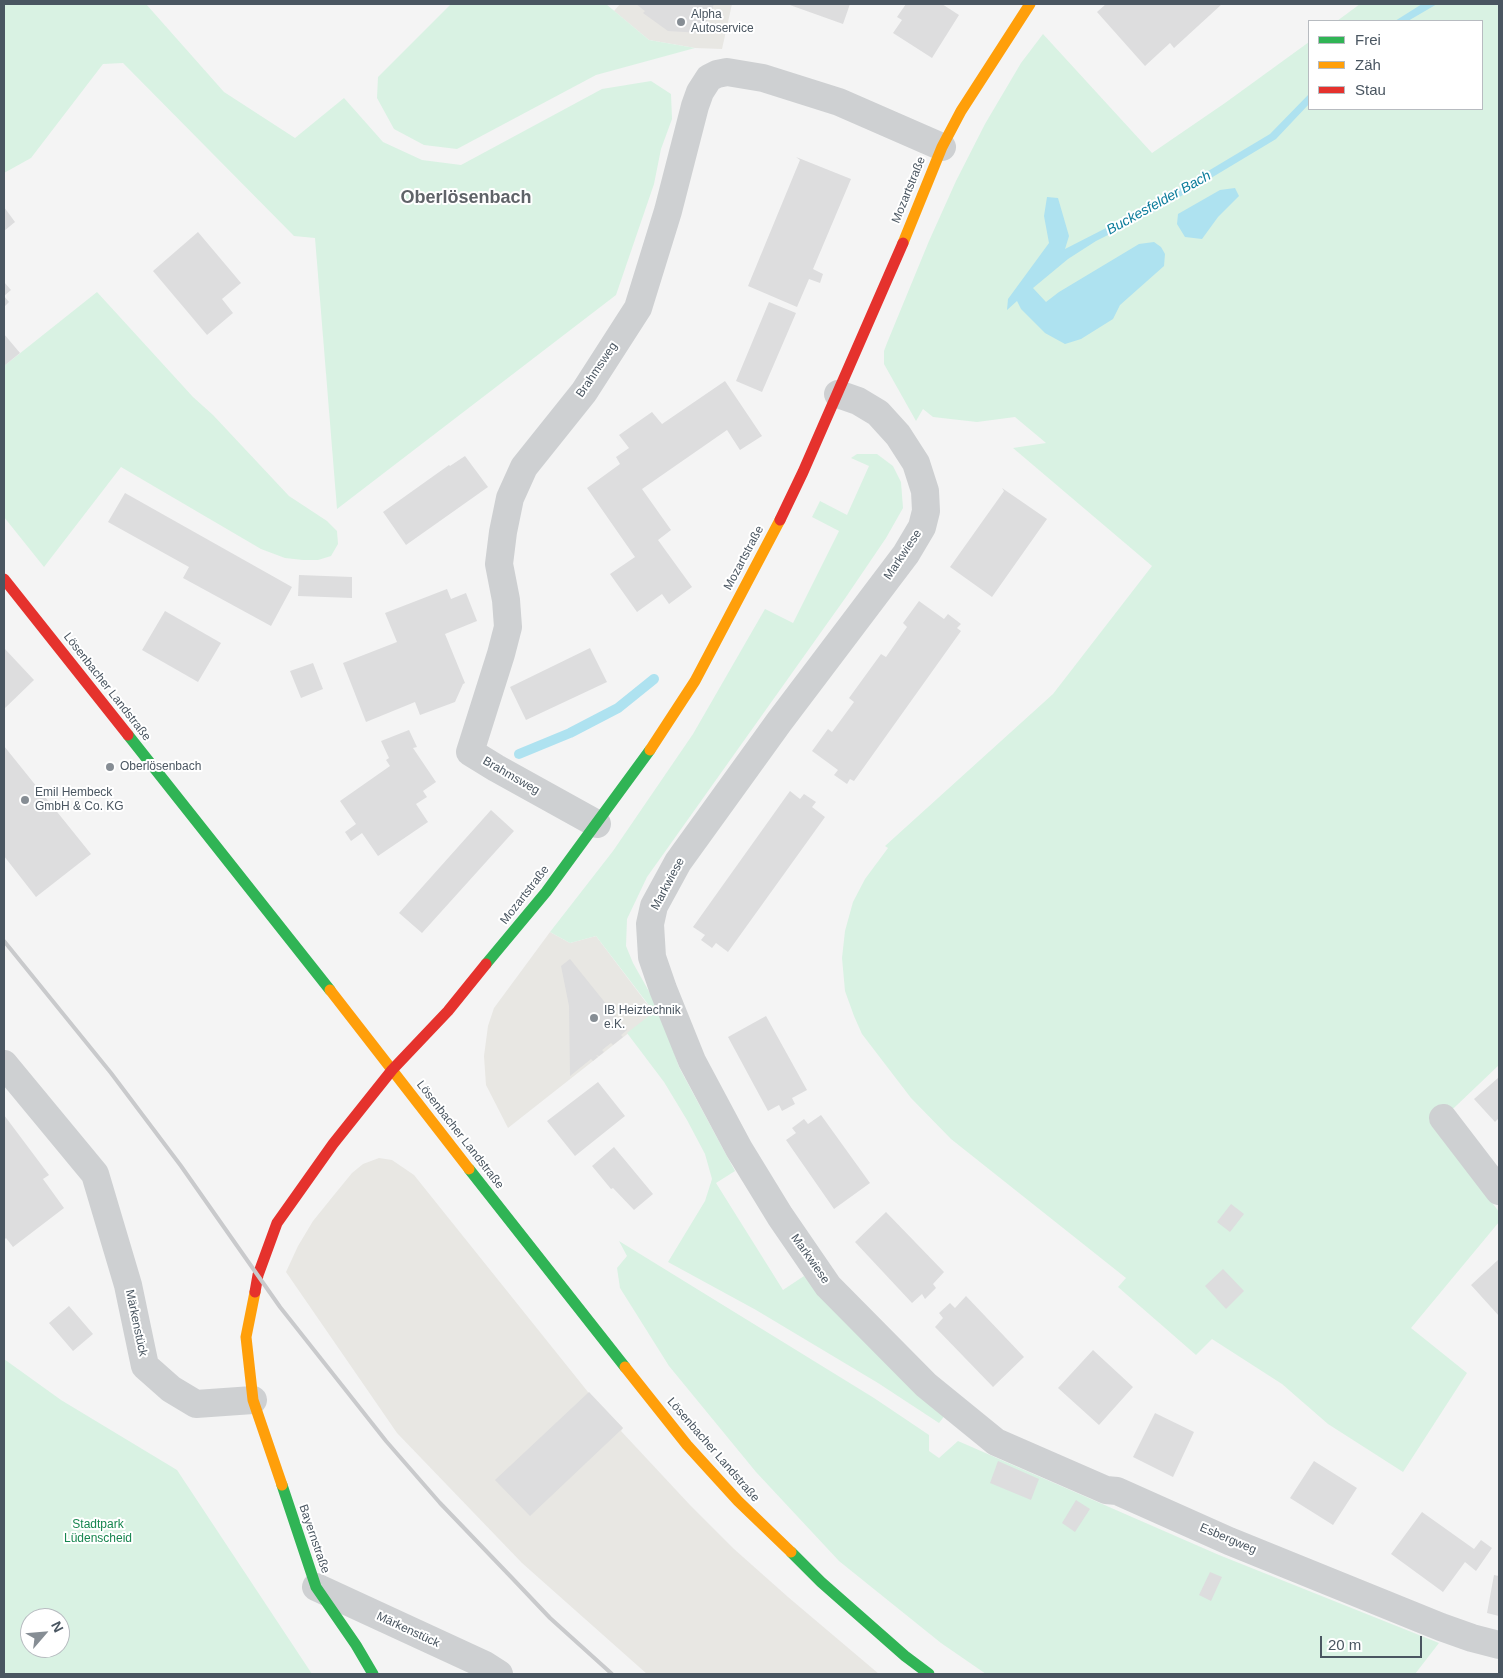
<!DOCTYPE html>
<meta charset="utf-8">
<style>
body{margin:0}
#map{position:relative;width:1503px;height:1678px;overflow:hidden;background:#f4f4f4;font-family:Helvetica,sans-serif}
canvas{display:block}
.frame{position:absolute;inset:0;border:5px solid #4a5661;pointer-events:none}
.legend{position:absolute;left:1308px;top:20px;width:175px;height:90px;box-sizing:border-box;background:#fff;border:1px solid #b7bbc0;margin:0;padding:6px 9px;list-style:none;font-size:15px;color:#4a5661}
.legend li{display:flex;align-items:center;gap:10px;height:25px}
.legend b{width:25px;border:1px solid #b7bbc0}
.north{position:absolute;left:20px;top:1608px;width:50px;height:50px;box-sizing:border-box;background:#fff;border:1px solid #b7bbc0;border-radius:50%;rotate:63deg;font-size:14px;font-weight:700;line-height:20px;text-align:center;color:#4a5661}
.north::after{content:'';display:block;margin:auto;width:18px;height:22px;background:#868d94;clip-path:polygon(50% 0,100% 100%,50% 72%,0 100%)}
.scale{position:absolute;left:1320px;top:1636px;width:102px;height:22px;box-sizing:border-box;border:2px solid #4a5661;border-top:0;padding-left:6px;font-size:15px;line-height:18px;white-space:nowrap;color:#4a5661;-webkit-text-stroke:4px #fff;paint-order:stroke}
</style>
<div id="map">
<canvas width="1503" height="1678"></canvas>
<div class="frame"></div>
<ul class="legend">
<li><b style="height:6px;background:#30b455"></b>Frei</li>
<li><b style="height:6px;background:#ff9f0a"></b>Zäh</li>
<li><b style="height:6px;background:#e5322d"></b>Stau</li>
</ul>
<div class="north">N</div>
<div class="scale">20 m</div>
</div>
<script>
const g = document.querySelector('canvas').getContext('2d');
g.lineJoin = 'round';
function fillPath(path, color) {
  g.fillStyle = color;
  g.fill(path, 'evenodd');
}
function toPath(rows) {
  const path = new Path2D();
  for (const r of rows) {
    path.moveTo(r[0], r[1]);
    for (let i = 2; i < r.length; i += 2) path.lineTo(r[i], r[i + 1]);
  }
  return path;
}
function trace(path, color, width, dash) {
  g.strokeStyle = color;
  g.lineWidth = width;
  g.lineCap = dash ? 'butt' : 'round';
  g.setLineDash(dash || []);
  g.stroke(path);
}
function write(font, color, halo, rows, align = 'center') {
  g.font = font + ' Helvetica,sans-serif';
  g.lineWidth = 4;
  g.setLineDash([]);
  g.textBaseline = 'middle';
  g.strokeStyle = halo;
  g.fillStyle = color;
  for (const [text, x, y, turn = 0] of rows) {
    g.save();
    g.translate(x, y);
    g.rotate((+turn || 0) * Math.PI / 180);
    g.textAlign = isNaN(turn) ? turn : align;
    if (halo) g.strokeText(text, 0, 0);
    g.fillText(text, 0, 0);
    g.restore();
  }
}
fillPath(toPath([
 [620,4,732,4,722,49,695,48,649,40,614,11],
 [550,932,570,943,596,936,654,1013,508,1128,486,1085,484,1056,488,1026,494,1008],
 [379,1158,392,1160,414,1175,588,1392,623,1428,621,1431,690,1505,734,1549,788,1597,879,1674,647,1674,522,1563,397,1433,286,1272,298,1246,313,1221,334,1195,352,1173,363,1164]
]), '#e8e7e3');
fillPath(toPath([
 [4,4,146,4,224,92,295,138,344,98,383,142,422,160,461,165,602,89,651,81,671,94,672,119,661,149,654,184,616,295,337,509,315,238,294,236,123,63,103,64,31,158,4,173],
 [451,4,606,4,649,40,695,48,596,75,457,149,424,145,394,129,377,98,378,77],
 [1360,4,1499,4,1499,1065,1435,1126,1499,1212,1499,1222,1411,1328,1467,1373,1403,1472,1328,1424,1282,1384,1212,1339,1196,1355,1118,1287,1126,1278,951,1139,911,1098,862,1034,854,1016,845,991,842,958,845,931,853,902,865,879,888,848,885,846,1053,694,1152,566,1013,448,1046,443,1015,417,977,422,933,417,923,409,916,421,884,364,884,351,887,343,929,241,956,181,985,124,1021,63,1043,34,1152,153,1225,103,1309,42,1309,109,1482,109,1482,21,1337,21],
 [97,292,193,397,213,415,289,496,327,521,337,531,338,544,331,556,318,560,303,560,285,558,261,549,121,467,44,567,4,517,4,366],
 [857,454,877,454,893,466,901,482,903,508,886,538,846,597,647,877,627,919,626,946,633,963,660,1011,679,1067,735,1171,716,1183,783,1290,804,1276,834,1309,946,1414,939,1423,878,1383,756,1310,668,1262,705,1201,712,1179,705,1154,687,1120,664,1082,627,1033,654,1012,596,936,570,943,550,932,613,851,693,734,765,609,793,623,839,531,812,517,820,501,847,515,869,466,851,458],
 [619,1241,874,1398,929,1435,929,1451,939,1458,958,1441,1219,1555,1439,1643,1415,1674,986,1674,941,1643,839,1561,756,1472,669,1366,620,1288,617,1268,627,1256],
 [4,1359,61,1400,177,1470,312,1674,4,1674],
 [30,1618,60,1618,60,1648,30,1648]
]), '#d9f2e3');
fillPath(toPath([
 [1422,4,1437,4,1408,21,1395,21],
 [1309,94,1309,104,1276,139,1156,211,1096,241,1068,259,1033,288,1046,302,1059,292,1139,244,1154,242,1161,247,1165,254,1164,266,1120,305,1113,319,1081,339,1065,344,1045,333,1021,309,1017,301,1007,310,1008,299,1049,243,1044,216,1047,197,1058,198,1069,236,1065,249,1153,204,1270,134],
 [1235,188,1239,196,1218,217,1202,239,1185,237,1177,224,1178,214,1220,190]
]), '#aee2f0');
trace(toPath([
 [519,754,570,733,618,708,654,679]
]), '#aee2f0', 10);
fillPath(toPath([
 [636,4,714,4,703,33,668,31,643,13,645,11],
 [787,4,850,4,843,24],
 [906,4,942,4,959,15,932,58,893,33,902,20,897,17],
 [1106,4,1222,4,1174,48,1170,43,1145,66,1097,12],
 [796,157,851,179,813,269,823,274,820,283,809,279,797,307,748,286,800,160],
 [4,207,15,222,4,231],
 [198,232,241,283,222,299,233,313,207,335,153,271],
 [4,282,11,290,4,296,9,302,4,307],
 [769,302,796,313,762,392,736,381],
 [4,334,20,353,4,366],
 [725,381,762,436,740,450,727,430,642,489,671,530,658,540,692,587,669,604,662,594,637,612,610,574,635,557,587,488,620,464,616,457,629,448,619,435,652,412,662,424],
 [465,456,488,487,406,545,383,512,449,465,450,466],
 [1002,488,1047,519,992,597,950,567,1004,491],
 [125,493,292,587,271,626,183,578,189,567,108,522],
 [299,575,352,577,352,598,298,596],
 [447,589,451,599,466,593,477,621,445,634,465,683,463,684,455,702,420,715,415,702,366,722,343,663,397,642,385,613],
 [919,601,944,619,948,614,961,624,957,628,961,631,854,781,850,779,847,784,834,775,838,770,812,751,828,729,832,732,854,702,849,698,881,654,886,657,907,627,903,623],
 [165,611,221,643,198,682,142,650],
 [4,648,34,680,4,709],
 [590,648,607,682,526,720,510,687],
 [313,663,323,689,301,698,290,671],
 [409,730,417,747,413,748,436,782,423,791,427,797,416,804,428,822,378,856,362,833,351,841,345,832,356,824,340,801,390,766,386,760,389,758,381,741],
 [4,746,91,854,36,897,4,856],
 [790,791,800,799,804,794,816,802,812,807,825,817,728,952,716,943,712,948,701,940,705,935,693,927],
 [491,810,514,831,422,933,399,913],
 [570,959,627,1030,621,1035,623,1037,618,1041,616,1039,618,1041,613,1045,611,1043,602,1050,604,1052,599,1056,596,1055,598,1057,593,1061,591,1059,570,1076,569,1006,561,966],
 [766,1016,807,1090,792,1098,795,1104,782,1111,779,1105,768,1111,728,1037],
 [1498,1078,1499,1079,1499,1118,1495,1122,1474,1099],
 [598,1082,625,1116,575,1156,547,1121],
 [4,1115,49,1175,43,1179,64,1208,13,1247,6,1238,4,1240],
 [821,1115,870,1183,834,1209,786,1140,796,1133,792,1128,804,1119,808,1124],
 [614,1147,653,1194,634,1210,613,1188,611,1189,592,1166],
 [1231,1204,1244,1214,1230,1232,1217,1222],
 [886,1212,944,1272,933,1284,936,1288,925,1299,922,1294,912,1303,855,1242],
 [1499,1259,1499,1316,1471,1285],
 [1223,1269,1244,1291,1226,1309,1205,1286],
 [966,1296,1024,1357,993,1387,935,1327,943,1318,939,1313,950,1303,955,1308],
 [69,1306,93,1334,73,1351,49,1323],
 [1093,1350,1133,1387,1099,1425,1058,1388],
 [589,1392,623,1428,530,1516,495,1480],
 [1155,1413,1194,1432,1173,1477,1133,1457],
 [998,1461,1039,1479,1031,1500,990,1483],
 [1314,1461,1357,1488,1333,1525,1290,1498],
 [1076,1500,1090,1509,1075,1532,1062,1523],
 [1422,1512,1474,1549,1481,1540,1492,1548,1476,1571,1465,1562,1443,1592,1391,1554],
 [1210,1572,1222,1577,1211,1601,1199,1595],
 [1494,1575,1499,1576,1499,1616,1487,1613]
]), '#ddddde');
trace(toPath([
 [838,394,858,401,878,413,898,435,916,463,925,491,926,511,922,527,906,554,779,722,678,862,654,906,650,924,652,957,663,989,692,1061,739,1149,780,1216,828,1286,926,1385,996,1442,1106,1490,1117,1491,1229,1541,1441,1627,1472,1638,1499,1645],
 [597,824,496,768,470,752,501,654,508,627,506,600,499,564,503,532,510,498,524,467,584,392,638,308,668,211,695,106,700,92,709,78,717,74,727,72,763,78,839,102,942,147],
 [4,1064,95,1174,128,1285,145,1366,171,1389,196,1404,253,1400],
 [1443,1118,1499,1191],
 [316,1587,485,1665,499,1674]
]), '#ced0d2', 28);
trace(toPath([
 [128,735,330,990],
 [486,964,546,892,650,750],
 [469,1169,625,1367],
 [282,1485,316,1587,356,1645,373,1674],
 [791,1552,821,1582,905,1656,929,1674]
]), '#30b455', 11);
trace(toPath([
 [903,243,942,147,961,111,1030,4],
 [650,750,695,681,780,520],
 [330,990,469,1169],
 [255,1292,246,1337,253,1400,282,1485],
 [625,1367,687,1445,738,1501,791,1552]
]), '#ff9f0a', 11);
trace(toPath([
 [780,520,803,472,903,243],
 [4,579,128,735],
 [255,1292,258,1275,277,1223,333,1144,392,1070,448,1011,486,964]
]), '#e5322d', 11);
trace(toPath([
 [4,941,111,1073,181,1166,280,1307,386,1441,440,1503,513,1579,550,1618,612,1674]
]), '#c9cacc', 4);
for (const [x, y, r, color] of [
 [681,22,5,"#868d94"],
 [110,767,5,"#868d94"],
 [25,800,5,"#868d94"],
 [594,1018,5,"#868d94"]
]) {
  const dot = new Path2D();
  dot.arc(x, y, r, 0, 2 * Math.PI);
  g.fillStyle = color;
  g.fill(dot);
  trace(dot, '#fff', 2);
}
write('12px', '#4a5661', '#fff', [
 ["Alpha",691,15],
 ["Autoservice",691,29],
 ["Oberlösenbach",120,767],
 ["Emil Hembeck",35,793],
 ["GmbH & Co. KG",35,807],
 ["IB Heiztechnik",604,1011],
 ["e.K.",604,1025]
], 'left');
write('12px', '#4a5661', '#fff', [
 ["Mozartstraße",909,190,-68],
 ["Brahmsweg",597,370,-56],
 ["Markwiese",903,555,-56],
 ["Mozartstraße",744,558,-62],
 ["Lösenbacher Landstraße",107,687,52],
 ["Brahmsweg",511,776,30],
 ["Markwiese",668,884,-62],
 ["Mozartstraße",525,895,-52],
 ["Lösenbacher Landstraße",460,1135,52],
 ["Markwiese",810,1259,55],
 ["Märkenstück",136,1323,78],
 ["Lösenbacher Landstraße",713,1450,49],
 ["Bayernstraße",314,1539,71],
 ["Esbergweg",1228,1539,23],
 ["Märkenstück",408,1630,25]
]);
write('12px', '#17864f', '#fff', [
 ["Stadtpark",98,1525],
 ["Lüdenscheid",98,1539]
]);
write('italic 14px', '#0c7c9b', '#fff', [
 ["Buckesfelder Bach",1159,203,-29]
]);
write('bold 18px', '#5f6368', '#fff', [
 ["Oberlösenbach",466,198]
]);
</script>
